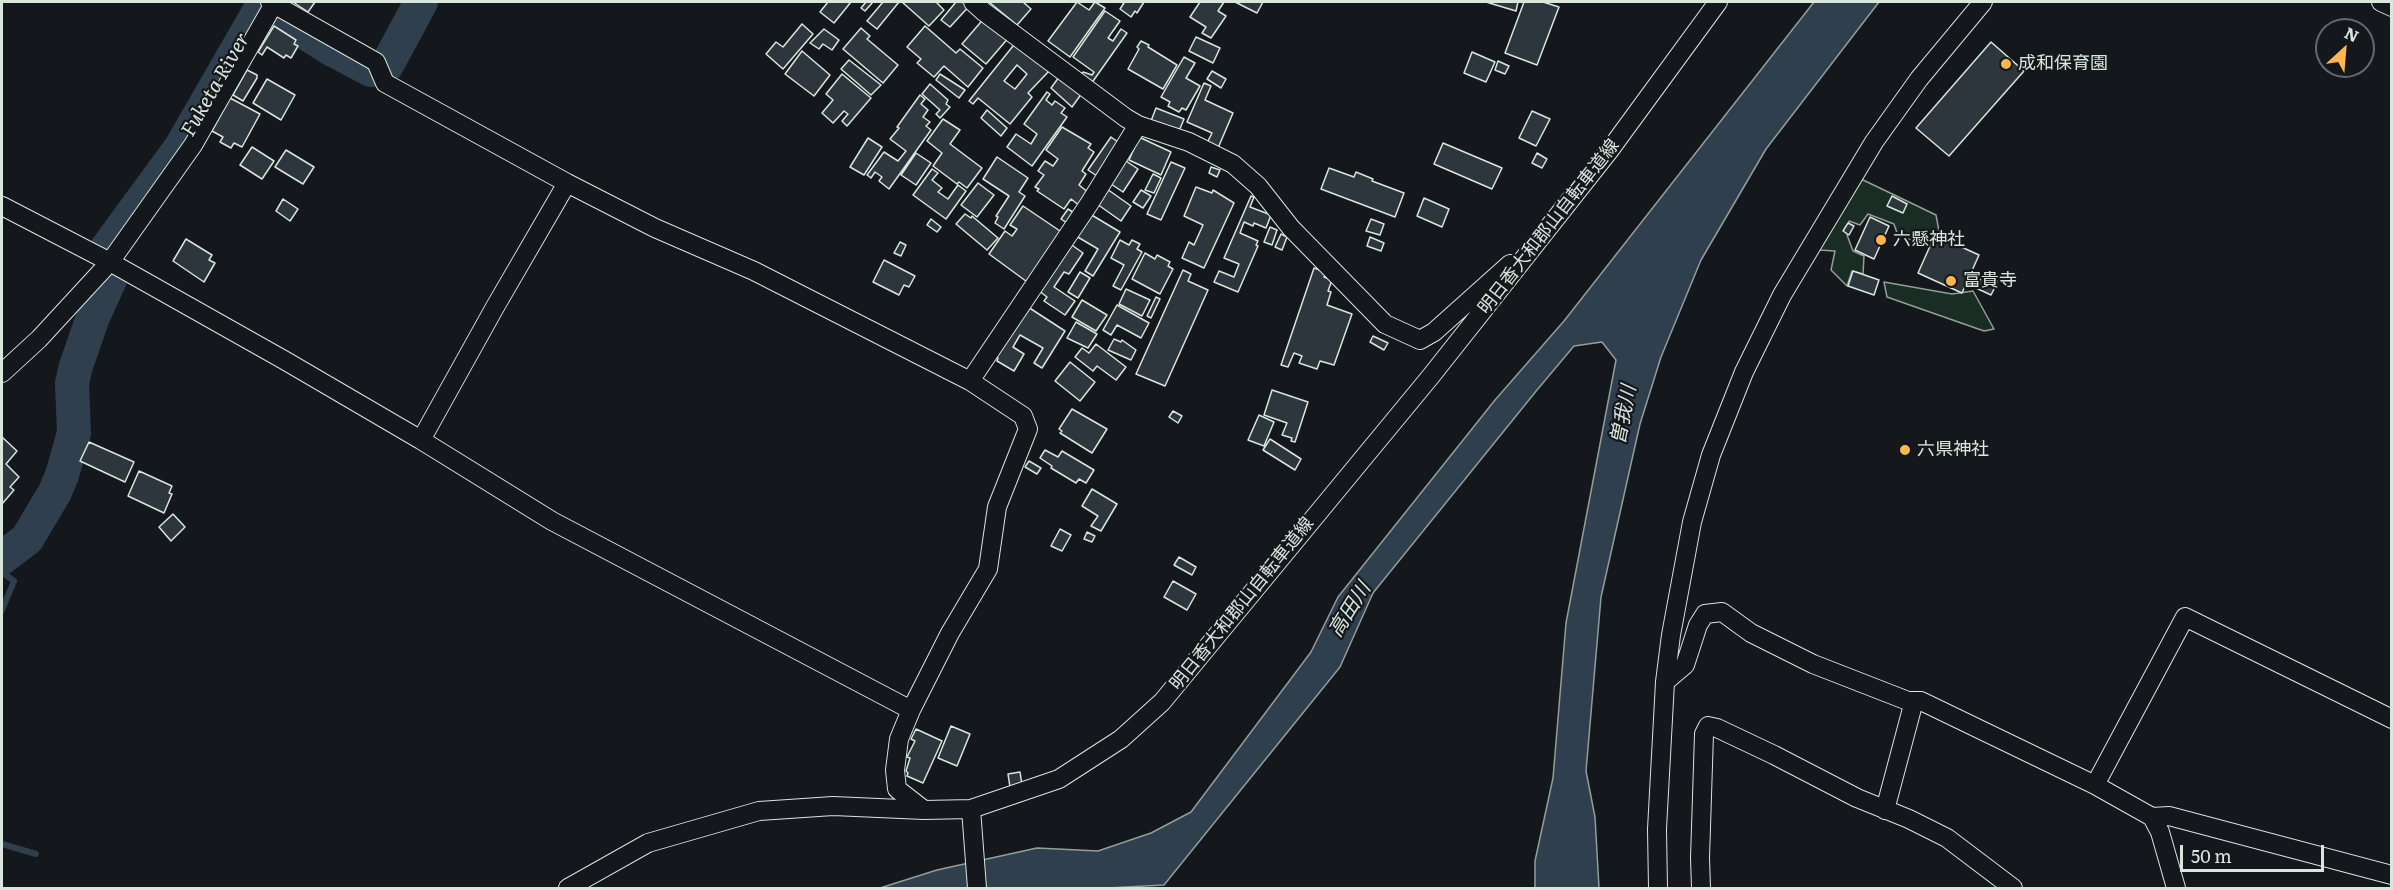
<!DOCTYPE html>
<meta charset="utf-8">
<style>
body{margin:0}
#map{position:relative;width:2393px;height:890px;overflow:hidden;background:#14181c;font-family:Literata,serif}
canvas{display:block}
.frame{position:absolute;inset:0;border:3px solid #d8e6dc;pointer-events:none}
.north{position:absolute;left:2315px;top:18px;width:60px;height:60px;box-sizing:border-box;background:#14181c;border:2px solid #626a69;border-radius:50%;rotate:26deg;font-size:16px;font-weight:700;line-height:24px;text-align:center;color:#d8e6dc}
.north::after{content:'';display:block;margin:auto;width:21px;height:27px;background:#ffb74d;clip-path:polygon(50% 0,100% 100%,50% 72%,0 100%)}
.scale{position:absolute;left:2180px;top:845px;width:144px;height:27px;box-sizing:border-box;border:3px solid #d8e6dc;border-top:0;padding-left:8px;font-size:18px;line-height:21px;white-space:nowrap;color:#d8e6dc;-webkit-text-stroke:4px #14181c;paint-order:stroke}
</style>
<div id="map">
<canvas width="2393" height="890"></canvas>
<div class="frame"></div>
<div class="north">N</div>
<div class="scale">50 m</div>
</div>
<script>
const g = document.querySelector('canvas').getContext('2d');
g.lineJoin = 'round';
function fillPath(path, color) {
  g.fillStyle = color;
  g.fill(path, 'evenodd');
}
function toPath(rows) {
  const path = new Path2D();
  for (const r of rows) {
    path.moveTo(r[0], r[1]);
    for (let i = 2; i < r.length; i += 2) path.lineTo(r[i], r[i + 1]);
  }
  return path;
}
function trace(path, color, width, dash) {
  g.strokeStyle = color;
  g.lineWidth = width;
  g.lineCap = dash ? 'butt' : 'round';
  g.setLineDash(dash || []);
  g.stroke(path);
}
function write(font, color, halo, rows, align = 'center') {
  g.font = font + ' Literata,"Noto Sans JP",serif';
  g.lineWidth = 4.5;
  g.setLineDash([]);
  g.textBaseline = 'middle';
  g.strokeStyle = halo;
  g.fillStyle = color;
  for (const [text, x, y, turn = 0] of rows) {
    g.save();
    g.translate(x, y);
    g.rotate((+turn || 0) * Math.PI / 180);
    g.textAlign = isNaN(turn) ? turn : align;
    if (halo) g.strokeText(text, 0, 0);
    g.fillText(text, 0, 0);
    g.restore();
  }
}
const green = toPath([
 [1861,179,1936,215,1939,231,1930,238,1914,242,1897,233,1894,224,1868,214,1860,225,1849,221,1847,235,1853,251,1864,256,1863,274,1852,271,1847,286,1831,270,1835,251,1819,250,1861,179],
 [1884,282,1952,294,1973,291,1994,329,1984,331,1887,297,1884,282]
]);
fillPath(green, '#1a2d24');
trace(green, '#939e99', 1.5);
const water = toPath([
 [1814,2,1879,2,1766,149,1701,260,1661,357,1640,424,1601,597,1586,771,1595,817,1599,888,1535,888,1535,861,1553,778,1566,623,1616,360,1602,342,1574,346,1537,390,1373,593,1340,667,1164,885,1107,888,880,888,937,870,1037,848,1098,851,1151,833,1191,812,1311,652,1338,597,1495,400,1564,321,1814,2]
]);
fillPath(water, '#2f3f4d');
trace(water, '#939e99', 1.5);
trace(toPath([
 [2,572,14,581,2,610],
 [2,844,36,854]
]), '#2f3f4d', 6);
trace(toPath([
 [107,248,181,147,261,8,279,16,333,50,371,70,387,65,421,2],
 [2,558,27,539,55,492,62,475,74,433,72,383,76,366,93,317,112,275]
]), '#2f3f4d', 34);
const building = toPath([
 [293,2,315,2,308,12,293,2],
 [828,2,851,2,834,23,820,12,828,2],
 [866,2,873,2,865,11,861,8,866,2],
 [883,2,899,2,877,29,867,21,883,2],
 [902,2,936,2,944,10,929,26,902,2],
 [956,2,972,3,950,27,941,20,956,2],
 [989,2,1023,2,1031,9,1017,25,989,2],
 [1077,2,1089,10,1095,2,1105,8,1070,57,1048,41,1077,2],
 [1121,2,1144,2,1137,13,1135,11,1131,17,1120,9,1124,3,1121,2],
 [1200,2,1224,2,1218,11,1226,16,1211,38,1202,33,1206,27,1190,17,1200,2],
 [1235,2,1263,2,1257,13,1235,2],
 [1486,2,1518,2,1516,11,1486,2],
 [1524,2,1543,2,1559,7,1537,65,1505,53,1524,2],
 [1105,11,1120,21,1108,38,1113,41,1121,29,1127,33,1091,84,1080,76,1083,72,1092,75,1094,72,1073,57,1105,11],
 [986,16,1010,36,986,64,962,44,986,16],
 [802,24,813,34,783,69,766,54,776,42,783,47,802,24],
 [274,26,296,40,294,44,298,46,291,58,286,55,284,58,267,47,262,55,258,52,274,26],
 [925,26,956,53,960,49,983,68,968,87,944,66,934,77,917,63,921,59,907,47,925,26],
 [861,28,870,36,867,39,898,65,883,83,843,49,861,28],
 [824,29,839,40,832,50,823,44,819,49,810,43,824,29],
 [1196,37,1220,48,1213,63,1189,51,1196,37],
 [1017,41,1051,69,1028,93,1032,97,1010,124,978,98,973,104,969,101,1017,41],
 [1017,65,1027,74,1015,89,1004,81,1017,65],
 [1141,41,1149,45,1148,47,1177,65,1163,89,1128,69,1139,49,1137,47,1141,41],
 [1991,42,2024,71,1949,156,1916,128,1991,42],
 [802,51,830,75,814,96,785,74,802,51],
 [1472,52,1495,62,1486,82,1464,73,1472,52],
 [1184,57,1195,63,1186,78,1200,86,1186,110,1182,108,1179,112,1168,106,1170,102,1161,97,1184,57],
 [849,60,881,85,871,95,841,69,849,60],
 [1498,61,1509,66,1505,74,1495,70,1498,61],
 [247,70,257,75,257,78,243,101,233,95,247,70],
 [1212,71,1226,79,1221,88,1207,79,1212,71],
 [842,74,871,98,847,126,842,121,848,114,844,111,833,123,822,113,833,100,826,94,842,74],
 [940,74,965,90,959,98,936,80,940,74],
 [1059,77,1082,93,1072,107,1051,88,1059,77],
 [267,79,295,95,281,120,253,103,267,79],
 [1204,83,1211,86,1205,100,1233,113,1218,148,1207,143,1212,133,1187,122,1204,83],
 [930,84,948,100,946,104,950,107,940,118,936,114,940,110,922,94,930,84],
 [1047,92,1050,94,1046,100,1052,105,1055,101,1065,108,1061,113,1067,117,1032,166,1007,147,1016,134,1031,144,1037,134,1024,124,1047,92],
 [920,95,925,99,921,104,928,110,923,117,930,122,926,126,931,130,889,189,879,181,882,177,875,172,871,178,867,175,884,152,898,161,906,151,890,139,899,128,897,127,920,95],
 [230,98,260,114,242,147,234,143,231,148,220,142,223,137,212,131,230,98],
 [1156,108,1184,119,1179,131,1151,121,1156,108],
 [987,110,1007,128,1001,136,981,118,987,110],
 [1532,111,1550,119,1536,146,1519,138,1532,111],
 [943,119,960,130,950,144,982,168,967,188,959,182,957,184,933,166,942,153,927,141,943,119],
 [1062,127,1091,144,1088,148,1094,152,1082,171,1086,174,1079,185,1089,193,1080,206,1071,199,1064,209,1037,191,1039,189,1035,187,1044,175,1038,171,1045,161,1053,166,1058,159,1046,150,1062,127],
 [1111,137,1122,145,1100,178,1088,170,1111,137],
 [1139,137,1171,152,1161,175,1129,160,1139,137],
 [868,138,882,147,864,175,850,167,868,138],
 [1443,143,1502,168,1492,189,1434,164,1443,143],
 [252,147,274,161,262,179,240,165,252,147],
 [286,150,314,167,303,184,275,167,286,150],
 [916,153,931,163,916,185,901,175,916,153],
 [1537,153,1547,159,1542,168,1532,163,1537,153],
 [997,157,1028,178,1019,192,1025,196,1004,229,995,223,998,217,996,216,1009,196,983,179,997,157],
 [1123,159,1138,169,1123,192,1108,182,1123,159],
 [1171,162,1185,168,1161,220,1147,214,1171,162],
 [1211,167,1220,170,1217,177,1209,173,1211,167],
 [1329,168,1354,177,1356,172,1373,179,1372,181,1404,193,1395,217,1321,189,1329,168],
 [932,169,938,173,932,180,942,188,938,192,948,199,958,185,966,191,946,219,913,195,932,169],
 [1153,174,1161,178,1154,193,1145,190,1153,174],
 [978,183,994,195,977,217,961,205,978,183],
 [1196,187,1212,193,1213,190,1234,203,1204,268,1182,258,1189,242,1194,245,1203,225,1184,216,1196,187],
 [1107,189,1131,206,1121,221,1097,204,1107,189],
 [1141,190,1151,196,1143,208,1133,202,1141,190],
 [1251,196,1254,197,1250,207,1271,215,1266,228,1254,223,1253,226,1244,222,1240,233,1258,241,1256,245,1258,246,1238,292,1214,282,1219,271,1234,277,1239,264,1224,258,1251,196],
 [1892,196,1907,204,1903,213,1887,206,1892,196],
 [1424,198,1449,209,1442,227,1417,216,1424,198],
 [283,199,298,209,290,221,276,211,283,199],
 [1023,206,1063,233,1030,284,989,254,1005,231,1012,236,1017,229,1010,225,1023,206],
 [1068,209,1076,214,1070,225,1061,219,1068,209],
 [965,214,971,218,972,216,998,238,987,250,956,224,965,214],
 [1090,214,1120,232,1093,276,1085,271,1098,249,1076,236,1090,214],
 [1870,217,1889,226,1874,259,1855,250,1870,217],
 [931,219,941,227,937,232,927,225,931,219],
 [1371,219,1384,224,1380,235,1366,231,1371,219],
 [1848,223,1854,226,1849,235,1843,231,1848,223],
 [1270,227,1277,230,1272,245,1264,242,1270,227],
 [1281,234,1287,237,1282,250,1275,247,1281,234],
 [1935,235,1979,255,1962,293,1918,273,1935,235],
 [1370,237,1384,243,1381,251,1367,246,1370,237],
 [186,239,212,255,209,260,215,263,204,282,173,261,186,239],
 [1120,240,1129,245,1132,240,1140,244,1137,249,1142,252,1121,290,1113,286,1124,265,1111,258,1120,240],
 [900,242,906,245,901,256,894,253,900,242],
 [1069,243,1083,253,1069,274,1064,272,1054,287,1075,301,1065,315,1044,301,1047,297,1038,290,1069,243],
 [1145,253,1155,259,1157,255,1170,262,1168,266,1173,269,1160,294,1132,279,1145,253],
 [884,260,915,276,909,287,904,285,899,295,873,282,884,260],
 [1314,268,1326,272,1324,277,1332,280,1328,291,1331,292,1327,305,1352,314,1334,365,1320,361,1317,369,1299,363,1302,356,1294,353,1288,367,1281,365,1314,268],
 [1183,270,1191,274,1188,281,1208,290,1165,386,1136,374,1183,270],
 [1853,271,1879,280,1874,295,1848,286,1853,271],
 [1080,272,1090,278,1078,298,1068,292,1080,272],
 [1983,274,1998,281,1991,295,1976,288,1983,274],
 [1126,289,1150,300,1142,316,1119,304,1126,289],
 [1156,297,1160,299,1151,318,1147,316,1156,297],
 [1082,300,1107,315,1096,331,1072,317,1082,300],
 [1117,305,1149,323,1141,338,1117,325,1111,335,1103,330,1117,305],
 [1028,307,1065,331,1042,368,1034,363,1043,348,1020,335,1013,347,1024,354,1014,371,997,361,998,358,995,356,1028,307],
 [1076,322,1097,334,1088,348,1067,338,1076,322],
 [1373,336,1388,343,1384,350,1370,342,1373,336],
 [1114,339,1121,342,1122,340,1136,350,1131,360,1108,350,1114,339],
 [1096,344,1126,367,1116,380,1097,366,1093,371,1075,357,1082,348,1089,353,1096,344],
 [1070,362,1095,382,1080,401,1055,381,1070,362],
 [1272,390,1308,402,1295,442,1291,441,1292,438,1282,435,1287,423,1264,415,1272,390],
 [1072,409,1107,429,1092,453,1060,433,1062,431,1059,429,1072,409],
 [1173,411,1182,416,1178,423,1169,417,1173,411],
 [1259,415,1274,422,1264,446,1248,440,1259,415],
 [2,437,17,451,6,464,19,477,10,487,14,490,2,504,2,437],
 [1270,439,1301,459,1295,470,1263,450,1270,439],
 [89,442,134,462,125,482,80,461,89,442],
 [1045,450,1058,457,1062,451,1094,470,1086,483,1079,479,1076,483,1051,468,1052,466,1040,458,1045,450],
 [1029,461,1041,468,1037,474,1025,467,1029,461],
 [139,471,172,486,169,493,172,494,164,513,128,496,139,471],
 [1092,489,1117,504,1101,531,1091,526,1098,516,1082,506,1092,489],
 [173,514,185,527,171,541,159,527,173,514],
 [1060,529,1071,535,1062,551,1051,546,1060,529],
 [1087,532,1095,536,1092,542,1084,539,1087,532],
 [1179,557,1196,567,1192,575,1174,565,1179,557],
 [1173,581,1196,594,1187,610,1164,597,1173,581],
 [951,726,970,734,957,766,938,758,951,726],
 [916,729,942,741,923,783,907,776,908,773,906,771,910,758,907,757,915,741,911,739,916,729],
 [1020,772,1022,785,1010,787,1008,774,1020,772]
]);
fillPath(building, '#2c363c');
trace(building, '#d8e6dc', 1.5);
const street = toPath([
 [270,2,376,62,385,83,567,183,655,228,754,271,970,381,1023,416,1028,429,997,507,988,569,950,633,911,710,899,739,895,770,897,789,924,810],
 [973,2,984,12,1126,118,1138,125,1189,142,1233,164,1258,186,1291,228,1385,324,1420,340,1434,332,1510,264],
 [2381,2,2392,7],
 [2,206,110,262,284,360,421,440,552,521,911,710],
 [2,373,39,339,110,262,193,145,275,2],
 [970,381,1089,204,1138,125],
 [421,440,495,307,567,183],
 [1665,682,1685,665,1698,625,1705,614,1722,612,1751,633,1813,664,1908,701,1921,701,2095,785,2152,817,2169,816,2392,875],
 [2095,785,2185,617,2392,719],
 [971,809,977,888],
 [1885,810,1914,701],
 [2152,817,2160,832,2176,888],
 [568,888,648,843,759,811,833,806,924,810,971,809,1059,779,1121,739,1162,702,1431,376,1609,151,1718,2],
 [1658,888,1657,829,1665,682,1671,635,1692,522,1711,455,1744,372,1782,295,1874,142,1919,79,1983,2],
 [1701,888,1700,858,1704,734,1708,726,1717,728,1774,755,1857,798,1909,819,1947,838,2013,888]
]);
trace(street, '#d8e6dc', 20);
trace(street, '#14181c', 18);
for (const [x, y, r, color] of [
 [2006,64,6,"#ffb74d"],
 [1881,240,6,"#ffb74d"],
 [1951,281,6,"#ffb74d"],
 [1905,450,6,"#ffb74d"]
]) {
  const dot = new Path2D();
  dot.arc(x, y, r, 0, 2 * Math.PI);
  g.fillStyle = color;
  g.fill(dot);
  trace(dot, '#14181c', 2);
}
write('18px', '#d8e6dc', '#14181c', [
 ["成和保育園",2018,64],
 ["六懸神社",1893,240],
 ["富貴寺",1963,281],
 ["六県神社",1917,450]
], 'left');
write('18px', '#d8e6dc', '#14181c', [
 ["明日香大和郡山自転車道線",1549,227,-52],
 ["明日香大和郡山自転車道線",1242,604,-51]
]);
write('italic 20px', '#d8e6dc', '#14181c', [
 ["Fuketa River",216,85,-60],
 ["曽我川",1624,415,-79],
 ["高田川",1350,610,-58]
]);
</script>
